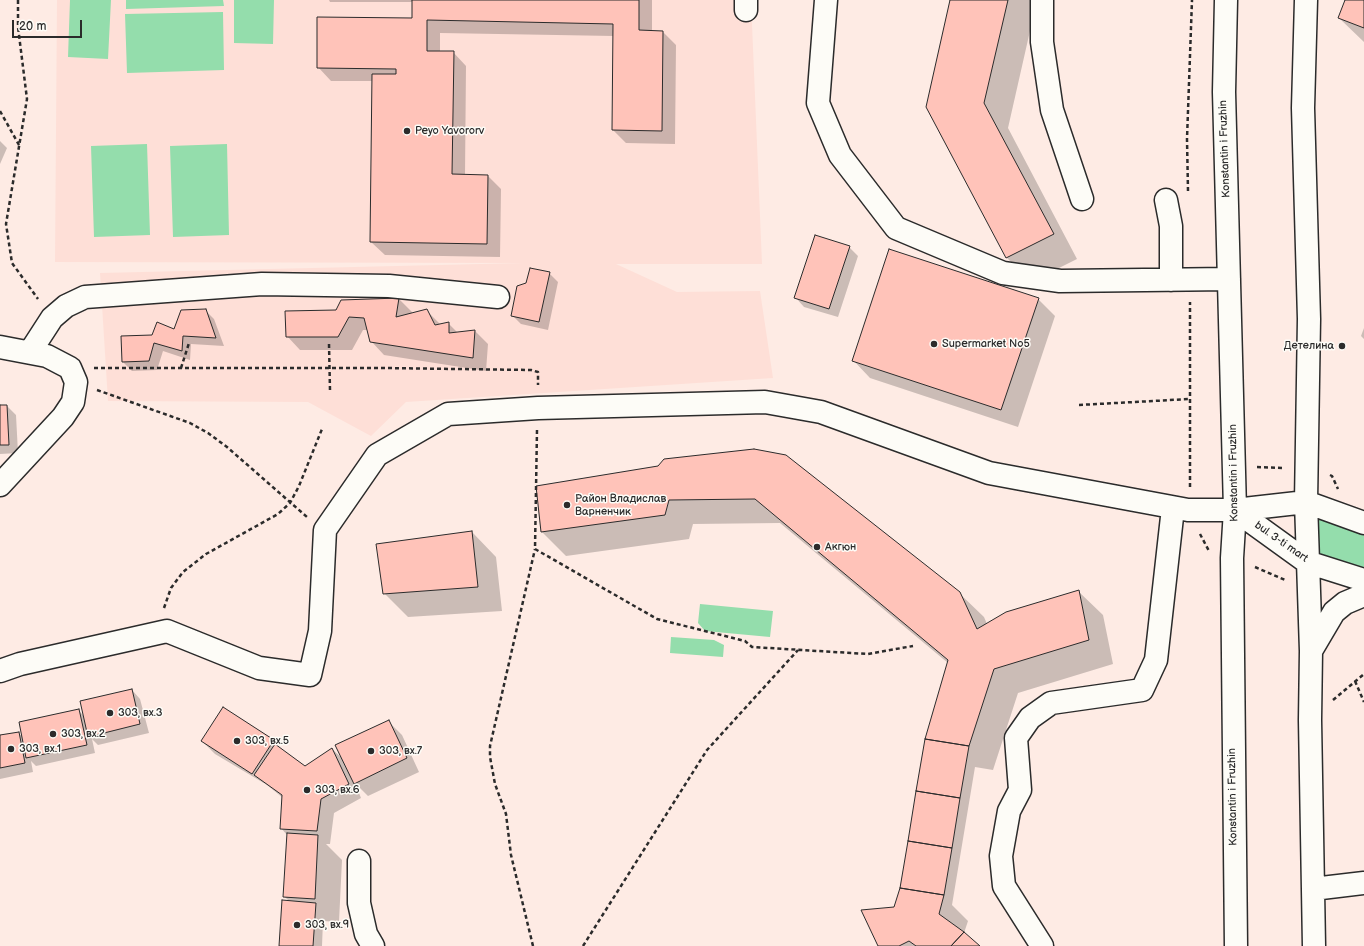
<!DOCTYPE html>
<meta charset="utf-8">
<style>
body{margin:0}
#map{position:relative;width:1364px;height:946px;overflow:hidden;background:#feebe4;font-family:"Balsamiq Sans",sans-serif}
canvas{display:block}
.scale{position:absolute;left:12px;top:20px;width:70px;height:18px;box-sizing:border-box;border:2px solid #2b2b2b;border-top:0;padding-left:5px;font-size:12px;line-height:14px;white-space:nowrap;color:#2b2b2b;-webkit-text-stroke:3px #fdfcf7;paint-order:stroke}
</style>
<div id="map">
<canvas width="1364" height="946"></canvas>
<div class="scale">20 m</div>
</div>
<script>
const g = document.querySelector('canvas').getContext('2d');
g.lineJoin = 'round';
function fillPath(path, color) {
  g.fillStyle = color;
  g.fill(path, 'evenodd');
}
function toPath(rows) {
  const path = new Path2D();
  for (const r of rows) {
    path.moveTo(r[0], r[1]);
    for (let i = 2; i < r.length; i += 2) path.lineTo(r[i], r[i + 1]);
  }
  return path;
}
function trace(path, color, width, dash) {
  g.strokeStyle = color;
  g.lineWidth = width;
  g.lineCap = dash ? 'butt' : 'round';
  g.setLineDash(dash || []);
  g.stroke(path);
}
function write(font, color, halo, rows, align = 'center') {
  g.font = font + ' "Balsamiq Sans",sans-serif';
  g.lineWidth = 3;
  g.setLineDash([]);
  g.textBaseline = 'middle';
  g.strokeStyle = halo;
  g.fillStyle = color;
  for (const [text, x, y, turn = 0] of rows) {
    g.save();
    g.translate(x, y);
    g.rotate((+turn || 0) * Math.PI / 180);
    g.textAlign = isNaN(turn) ? turn : align;
    if (halo) g.strokeText(text, 0, 0);
    g.fillText(text, 0, 0);
    g.restore();
  }
}
fillPath(toPath([
 [57,0,751,0,762,264,616,264,677,292,760,291,773,378,406,402,371,436,308,402,108,401,100,273,524,263,55,262]
]), '#fedfd7');
fillPath(toPath([
 [70,0,111,0,108,59,68,57],
 [126,0,223,0,224,6,126,9],
 [234,0,274,0,273,44,234,43],
 [223,12,224,70,127,73,125,14],
 [147,144,150,235,94,237,91,146],
 [227,144,229,235,173,237,170,146],
 [1306,502,1364,523,1364,580,1307,562],
 [700,604,773,611,770,637,705,631,698,623],
 [671,637,714,640,724,645,723,657,670,653]
]), '#94ddac');
fillPath(toPath([
 [329,0,652,0,652,31,663,32,676,45,675,144,626,143,613,130,614,36,440,33,440,52,453,52,466,66,465,175,488,176,501,189,500,257,385,255,371,242,373,81,331,81,318,67,413,19,413,2,330,2],
 [951,0,1037,0,1008,128,1077,259,1031,282,1007,258,927,107],
 [1345,0,1364,0,1364,42,1339,18],
 [0,141,7,148,0,164],
 [849,247,858,256,838,317,804,307,796,298],
 [549,273,558,282,548,330,521,324,512,315],
 [399,299,412,312,412,314,427,311,440,324,448,323,458,333,475,331,488,344,486,371,384,355,371,341,368,330,363,330,352,350,300,350,287,336,337,311],
 [1038,299,1055,316,1018,427,870,378,853,360],
 [205,310,214,319,224,346,191,344,190,360,163,351,157,370,132,371,123,362,153,336,174,330],
 [1364,328,1364,339,1361,336],
 [0,406,7,406,16,415,18,453,0,454],
 [754,450,959,593,984,617,987,624,1078,591,1103,615,1113,664,1018,693,993,770,975,767,952,905,968,921,964,933,979,946,879,946,901,888,948,663,780,523,693,524,689,539,566,556,542,532,658,467],
 [472,532,496,557,502,611,408,617,384,593],
 [132,690,140,699,149,733,98,745,92,739,95,753,36,766,31,761,33,772,0,779,0,736,18,733,23,737,79,711,84,716],
 [389,722,402,735,419,772,368,796,355,783,361,798,334,813,330,844,326,844,342,860,339,922,323,921,322,946,280,946,290,902,284,896,287,835,281,828,283,798,267,785,215,754,202,741,273,741,285,753,305,767,332,749,343,759]
]), '#0003');
const building = toPath([
 [412,0,639,0,639,30,663,31,662,131,612,130,613,24,427,20,427,51,454,51,452,174,488,175,487,244,370,242,372,74,396,74,396,69,317,68,317,17,412,18,412,0],
 [950,0,1008,0,984,103,1054,234,1006,258,926,107,950,0],
 [1345,0,1364,0,1364,28,1338,18,1345,0],
 [815,235,850,246,829,309,794,298,815,235],
 [889,249,1039,298,1001,410,852,361,889,249],
 [530,268,550,272,539,322,511,316,517,286,526,283,530,268],
 [399,298,396,317,427,309,435,325,449,322,449,333,475,330,473,358,370,342,364,318,349,317,338,337,286,337,285,311,336,310,341,300,399,298],
 [206,309,216,338,183,336,182,351,154,343,149,361,122,362,121,336,152,335,157,322,174,329,181,310,206,309],
 [0,405,7,405,9,445,0,445,0,405],
 [754,449,786,455,960,592,977,629,1006,612,1079,590,1089,640,994,669,969,746,925,739,948,660,755,499,669,500,665,515,541,532,536,486,658,466,664,459,754,449],
 [472,531,478,587,383,594,376,544,472,531],
 [132,689,140,724,88,737,80,701,132,689],
 [223,707,274,740,252,774,201,741,223,707],
 [79,709,87,745,26,758,19,722,79,709],
 [389,720,407,758,354,784,335,745,389,720],
 [19,732,25,763,0,768,0,735,19,732],
 [925,739,969,746,960,798,916,791,925,739],
 [275,744,305,766,332,748,349,784,321,799,317,831,280,829,282,795,254,775,275,744],
 [916,791,960,798,952,848,908,841,916,791],
 [287,833,318,835,315,899,283,897,287,833],
 [908,841,952,848,944,895,900,888,908,841],
 [900,888,944,895,939,914,964,932,951,946,916,946,909,941,899,946,878,946,861,910,894,907,900,888],
 [282,900,316,903,313,946,279,946,282,900],
 [964,932,980,946,951,946,964,932]
]);
fillPath(building, '#ffc3b9');
trace(building, '#2b2b2b', 1);
const minor = toPath([
 [746,0,746,10],
 [826,0,818,103,840,155,896,228,1003,273,1060,281,1229,279],
 [1042,0,1042,42,1052,110,1082,199],
 [1226,0,1224,92,1235,510,1232,558,1236,946],
 [1306,0,1303,108,1309,319,1306,502,1311,651,1310,720,1314,946],
 [1166,200,1171,226,1171,280],
 [0,347,47,356,70,368,76,382,73,402,63,417,0,485],
 [30,352,52,318,66,306,85,297,262,284,389,286,498,297],
 [1235,510,1307,562,1364,580],
 [1311,651,1334,612,1345,603,1364,595],
 [0,671,20,664,167,631,259,668,310,675,320,631,325,530,377,455,448,414,538,408,765,402,821,412,989,473,1188,510,1235,510,1306,502,1364,523],
 [359,861,359,903,366,934,373,946],
 [1313,889,1364,883],
 [1042,946,1004,886,1001,856,1009,811,1020,790,1016,738,1030,718,1051,703,1142,690,1156,660,1173,508]
]);
trace(minor, '#2b2b2b', 25);
trace(toPath([
 [18,0,18,27,27,99,6,224,12,263,38,299],
 [0,111,19,145],
 [1188,191,1187,139,1192,0],
 [329,344,330,390],
 [94,368,383,368,531,370,538,372,538,385],
 [181,368,189,343],
 [97,390,190,423,208,433,227,447,307,517],
 [1079,405,1190,399],
 [537,430,535,549,657,619,745,641,752,647,868,654,913,646],
 [1257,467,1284,468],
 [1330,475,1332,476,1338,489],
 [1190,487,1190,302],
 [1200,534,1209,551],
 [1255,567,1285,580],
 [164,608,171,588,183,572,206,554,278,514,290,503,299,486,322,429],
 [1355,681,1364,702],
 [1333,700,1364,674],
 [533,946,511,855,506,814,495,784,490,757,490,746,535,549],
 [583,946,707,750,798,650]
]), '#2b2b2b', 2.5, [4, 3]);
trace(minor, '#fdfcf7', 22);
for (const [x, y, r, color] of [
 [407,131,4,"#2b2b2b"],
 [934,344,4,"#2b2b2b"],
 [1342,346,4,"#2b2b2b"],
 [567,505,4,"#2b2b2b"],
 [817,547,4,"#2b2b2b"],
 [110,713,4,"#2b2b2b"],
 [53,734,4,"#2b2b2b"],
 [237,741,4,"#2b2b2b"],
 [11,749,4,"#2b2b2b"],
 [371,751,4,"#2b2b2b"],
 [307,790,4,"#2b2b2b"],
 [297,925,4,"#2b2b2b"]
]) {
  const dot = new Path2D();
  dot.arc(x, y, r, 0, 2 * Math.PI);
  g.fillStyle = color;
  g.fill(dot);
  trace(dot, '#fdfcf7', 1.5);
}
write('11px', '#2b2b2b', '#fdfcf7', [
 ["Peyo Yavororv",415,131],
 ["Supermarket No5",942,344],
 ["Детелина",1334,346,"right"],
 ["Район Владислав",575,499],
 ["Варненчик",575,512],
 ["Акгюн",825,547],
 ["303, вх.3",118,713],
 ["303, вх.2",61,734],
 ["303, вх.5",245,741],
 ["303, вх.1",19,749],
 ["303, вх.7",379,751],
 ["303, вх.6",315,790],
 ["303, вх.9",305,925]
], 'left');
write('11px', '#2b2b2b', '#fdfcf7', [
 ["Konstantin i Fruzhin",1225,149,-92],
 ["Konstantin i Fruzhin",1234,473,-91],
 ["bul. 3-ti mart",1281,542,35],
 ["Konstantin i Fruzhin",1233,797,-91]
]);
</script>
